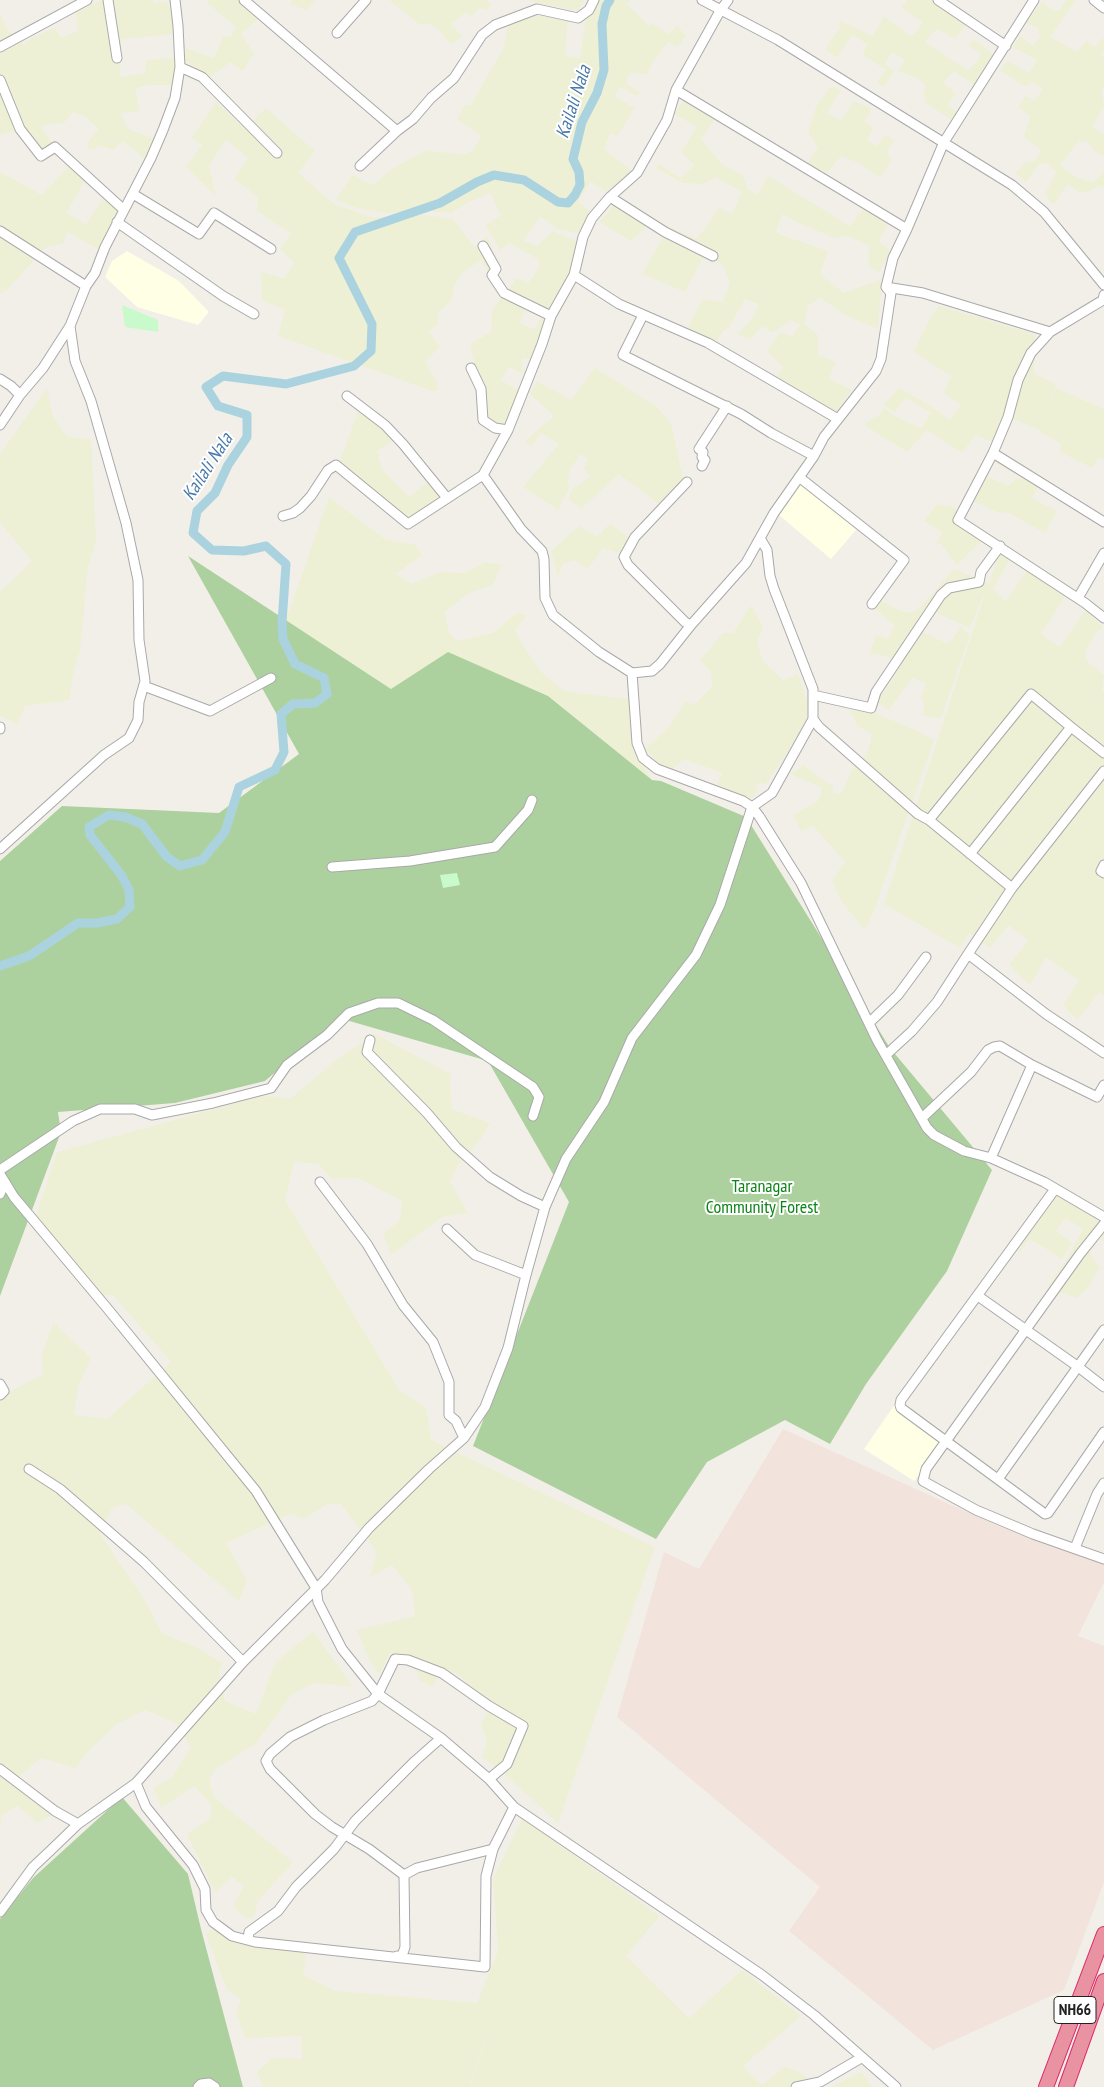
<!DOCTYPE html>
<style>
body{margin:0}
canvas{display:block;background:#f2efe9}
</style>
<canvas width="1104" height="2087"></canvas>
<script>
const g = document.querySelector('canvas').getContext('2d');
g.lineJoin = 'round';
function fillPath(path, color) {
  g.fillStyle = color;
  g.fill(path, 'evenodd');
}
function toPath(rows) {
  const path = new Path2D();
  for (const r of rows) {
    path.moveTo(r[0], r[1]);
    for (let i = 2; i < r.length; i += 2) path.lineTo(r[i], r[i + 1]);
  }
  return path;
}
function trace(path, color, width, dash) {
  g.strokeStyle = color;
  g.lineWidth = width;
  g.lineCap = dash ? 'butt' : 'round';
  g.setLineDash(dash || []);
  g.stroke(path);
}
function write(font, color, halo, rows, align = 'center') {
  g.font = font + ' "PT Sans Narrow",sans-serif';
  g.lineWidth = 4;
  g.setLineDash([]);
  g.textBaseline = 'middle';
  g.strokeStyle = halo;
  g.fillStyle = color;
  for (const [text, x, y, turn = 0] of rows) {
    g.save();
    g.translate(x, y);
    g.rotate((+turn || 0) * Math.PI / 180);
    g.textAlign = isNaN(turn) ? turn : align;
    if (halo) g.strokeText(text, 0, 0);
    g.fillText(text, 0, 0);
    g.restore();
  }
}
fillPath(toPath([
 [127,251,179,281,209,312,198,325,137,307,105,277,112,261],
 [800,482,835,506,856,530,831,559,779,515],
 [895,1404,936,1434,944,1441,914,1481,864,1449]
]), '#ffffe5');
fillPath(toPath([
 [783,1429,998,1526,1104,1564,1104,1582,1078,1636,1104,1646,1104,1882,1064,1990,933,2050,789,1931,820,1887,617,1717,664,1552,699,1569]
]), '#f3e3dd');
fillPath(toPath([
 [102,0,153,0,154,3,167,1,177,34,121,39,120,77,145,73,146,60,177,58,174,85,146,85,135,89,140,111,120,113,128,129,153,138,145,159,123,141,113,150,101,146,89,150,87,143,99,129,86,117,73,112,64,123,41,126,52,143,41,150,20,129,0,135,0,12,7,29,24,45,32,38,55,27,61,38,79,30,75,11],
 [208,0,251,0,258,19,241,34,254,53,243,71,230,62,210,77,185,61,186,48,214,58,223,36,231,37,236,27,207,3],
 [292,0,316,0,306,10,290,4],
 [389,0,485,0,492,4,487,10,480,8,471,16,466,12,451,24,463,37,450,44,442,33,429,23,420,25],
 [531,0,585,0,577,11,533,2],
 [598,0,630,0,627,4,649,26,652,23,668,34,677,25,686,36,678,47,668,42,651,65,647,75,633,72,627,78,628,85,641,93,636,96,621,87,614,96,635,108,618,135,610,134,604,149,632,171,606,192,591,181,578,202,593,213,580,234,556,228,540,216,524,241,537,246,553,231,579,242,572,276,551,312,526,307,520,323,535,329,541,318,547,322,532,359,523,358,521,369,529,372,526,375,509,367,501,380,521,392,506,426,487,420,470,344,491,332,492,311,502,296,481,260,461,274,453,288,452,300,437,314,439,323,429,331,440,347,425,362,438,384,437,391,432,391,278,336,285,310,262,300,261,271,284,279,294,263,280,249,291,234,257,211,258,197,234,179,248,158,226,139,209,166,216,196,186,167,202,145,191,138,216,102,245,129,266,108,315,151,298,173,334,204,372,217,426,215,453,219,474,247,487,236,499,265,495,276,509,289,516,278,528,283,539,268,539,260,509,243,500,250,486,225,501,215,490,193,469,202,452,213,427,211,387,213,360,209,336,200,352,175,373,185,390,170,425,151,464,154,473,151,481,136,457,119,464,106,471,105,504,47,508,25,533,15,568,20,565,56,580,58,586,19],
 [907,0,932,0,966,25,955,39,937,29,925,42,968,70,978,60,981,53,968,46,973,39,993,54,974,85,954,71,943,83,956,93,947,106,958,112,952,120,924,102,927,97,922,94,926,86,917,78,898,71,905,60,892,52,885,64,894,71,884,87,876,83,886,70,863,55,867,44,852,35,837,58,825,49,840,28,839,21,844,22,872,36,880,24,883,16,911,36,920,28,922,22,901,8],
 [1067,0,1076,0,1050,37,1078,52,1086,41,1095,47,1102,38,1104,40,1104,50,1101,55,1104,57,1104,88,1102,90,1104,109,1102,108,1093,127,1104,135,1104,157,1096,152,1087,142,1079,141,1060,165,1076,177,1093,182,1104,172,1104,188,1098,186,1092,190,1081,193,1068,184,1053,205,1045,194,1056,172,1048,164,1040,163,1026,182,1015,173,1025,163,1035,161,1041,150,1024,137,1030,116,1018,107,1025,96,1035,100,1043,89,1033,82,1025,87,1000,70,1007,61,1029,73,1037,60,1012,47,1021,36,1033,46,1040,37,1038,28,1026,23,1042,2,1055,11,1059,10],
 [831,86,841,90,827,113,841,121,854,101,871,109,865,122,874,128,867,140,877,146,886,134,894,141,886,152,892,160,880,178,859,163,841,156,827,173,807,164,818,147,808,133,816,107],
 [685,98,717,116,701,139,722,164,744,176,747,188,757,195,768,176,850,226,863,209,888,224,879,241,890,251,879,273,869,266,869,245,847,236,834,238,801,224,782,214,776,233,828,251,820,274,844,293,882,279,878,329,847,316,820,298,808,306,804,324,818,335,818,355,836,362,829,379,852,390,834,414,776,379,783,367,767,351,781,332,792,336,800,325,791,320,773,333,762,326,750,340,737,334,752,319,758,304,745,299,729,328,724,330,714,344,687,329,703,299,723,302,730,282,723,265,704,256,685,292,642,274,663,237,647,226,630,241,600,222,614,204,627,202,646,216,696,239,706,227,718,208,733,213,742,192,715,177,708,182,701,184,682,183,656,168,659,164,680,178,694,165,681,152,697,127,674,114],
 [69,166,85,180,67,213,86,224,103,198,120,208,109,233,98,249,67,232,64,243,46,247,8,289,0,294,0,172,42,195],
 [939,306,1035,334,1034,374,1056,384,1048,411,1056,388,1104,409,1104,460,1098,458,1092,468,1060,452,1061,444,1042,433,1042,431,1013,419,997,448,1017,465,1015,474,994,462,984,475,1008,486,1016,479,1024,478,1038,487,1032,498,1057,511,1045,533,1009,513,997,512,973,501,962,520,987,536,957,565,940,543,936,545,942,532,924,521,937,504,958,509,992,442,975,435,962,453,927,430,907,452,864,425,873,418,879,416,884,408,896,417,921,428,931,413,906,398,895,412,883,405,899,388,928,404,950,420,961,405,944,393,951,376,914,352,930,318],
 [595,368,656,406,671,423,683,478,659,504,619,474,581,509,568,499,573,487,577,487,590,476,584,468,588,459,581,454,570,469,567,482,570,486,558,510,523,487,559,444,541,433,531,447,525,441,554,416,530,394,537,381,571,400],
 [47,388,53,416,67,437,91,439,96,540,88,567,80,650,72,678,70,700,25,706,18,724,0,716,0,592,32,561,0,523,0,454],
 [359,408,377,422,393,440,377,451,382,469,409,497,431,479,443,497,408,518,339,464],
 [329,497,385,539,416,545,422,555,396,574,412,584,440,572,465,573,485,562,502,565,493,585,469,593,445,612,449,633,457,641,493,633,517,613,527,615,515,630,522,644,542,673,564,691,625,699,632,695,636,749,652,780,548,696,391,689,286,620],
 [610,523,630,539,620,553,603,548,588,569,574,560,563,564,558,576,551,551,579,526,597,537],
 [999,553,1010,559,993,589,1006,601,1027,570,1066,595,1041,634,1060,647,1085,610,1103,627,1094,636,1085,652,1087,661,1104,675,1102,691,1104,692,1104,995,1100,992,1077,1020,1063,1005,1079,981,1046,957,1030,985,1009,965,1028,941,1009,925,990,948,969,933,960,948,884,904,988,584,970,628,934,612,919,617,913,627,946,643,951,641,961,627,970,635,941,718,923,716,924,704,921,697,926,683,912,678,889,710,877,702,898,671,889,657,870,653,876,635,888,639,894,625,873,607,880,599,898,610,908,613,919,609,954,569,989,583],
 [751,605,763,626,757,643,763,661,783,680,798,674,810,709,797,738,766,784,758,783,755,796,750,799,717,785,722,773,684,759,668,773,645,749,669,727,686,701,694,705,712,687,711,672,700,660,723,633,733,633],
 [850,710,872,712,916,730,934,740,874,911,865,930,840,900,832,880,845,862,813,826,801,831,793,815,818,801,822,788,791,774,803,765,833,786,833,793,841,794,854,765,867,754,872,734,857,726],
 [375,1034,451,1074,450,1089,452,1109,490,1123,480,1140,458,1165,450,1182,468,1213,442,1217,391,1255,383,1234,400,1220,402,1201,358,1178,332,1179,318,1164,294,1162,285,1200,399,1390,426,1408,431,1440,655,1547,558,1823,501,1771,482,1757,487,1741,481,1724,492,1706,456,1673,439,1670,433,1687,420,1681,415,1663,390,1653,380,1674,371,1664,357,1630,415,1616,412,1590,392,1565,369,1578,377,1552,341,1504,328,1504,303,1519,290,1514,226,1543,247,1581,239,1601,126,1504,112,1508,100,1534,146,1602,162,1633,198,1648,222,1663,219,1673,225,1701,256,1714,275,1663,313,1631,353,1687,314,1683,292,1694,255,1744,214,1770,209,1781,214,1797,293,1862,258,1901,253,1919,243,1916,233,1906,244,1886,232,1877,215,1893,187,1834,211,1818,211,1804,194,1786,161,1808,154,1787,172,1778,191,1747,176,1723,145,1710,117,1724,92,1747,75,1768,41,1758,17,1778,62,1810,37,1823,18,1806,2,1815,0,1826,0,1397,43,1374,42,1355,53,1322,91,1358,78,1387,74,1415,107,1419,171,1362,113,1295,98,1295,35,1218,57,1152,262,1096,291,1098,337,1059],
 [1056,1194,1104,1222,1104,1241,1098,1237,1088,1251,1100,1268,1086,1290,1077,1298,1047,1287,1065,1262,1083,1229,1066,1218,1056,1231,1072,1243,1062,1259,1030,1239,1019,1252,1014,1249],
 [524,1815,553,1840,660,1916,626,1956,689,2018,742,1970,801,2016,743,2066,762,2085,784,2067,798,2071,819,2087,470,2087,498,2002,469,2087,263,2087,257,2072,272,2058,302,2059,301,2036,245,2038,236,2014,241,1999,227,1990,206,1935,211,1929,306,1954,303,1975,336,1991,477,2003,498,1951,493,1879],
 [862,2072,872,2087,830,2087]
]), '#eef0d5');
fillPath(toPath([
 [188,556,391,689,448,652,548,696,652,780,661,781,746,817,890,1048,992,1170,947,1271,866,1384,830,1444,785,1420,707,1462,656,1539,473,1446,569,1202,488,1061,346,1020,312,1041,265,1081,175,1103,58,1112,61,1132,0,1296,0,861,62,806,219,813,299,754],
 [122,1797,188,1874,201,1929,243,2087,0,2087,0,1919,33,1878]
]), '#add19e');
fillPath(toPath([
 [122,305,158,320,158,332,125,327],
 [457,873,460,885,443,888,440,875]
]), '#c8facc');
trace(toPath([
 [0,966,29,956,78,923,97,923,117,919,130,907,129,890,122,876,90,835,89,827,109,815,125,817,142,824,167,857,180,866,202,860,225,832,239,787,275,770,284,752,281,714,293,704,315,703,327,694,324,678,295,664,283,639,282,623,286,564,266,546,244,551,212,550,193,533,197,511,215,493,228,465,247,437,247,415,218,406,206,387,223,376,286,384,354,366,371,351,372,324,339,258,355,232,440,203,477,182,494,175,524,180,558,202,568,203,575,195,580,185,579,172,573,159,582,122,597,93,604,70,602,24,606,6,610,0]
]), '#aad3df', 9);
const minor = toPath([
 [108,0,117,58],
 [244,0,397,131],
 [702,0,778,40,1012,185,1044,212,1104,285],
 [728,0,720,11,676,90,667,120,637,173,610,197,592,218,583,237,574,275,551,316,542,344,508,430,483,475,521,529,542,551,544,559,545,598,553,615,599,652,632,673,637,743,643,758,657,769,743,801,752,807,759,816,801,883,877,1040,927,1128,934,1135,964,1151,991,1158,1044,1182,1104,1217],
 [938,0,1006,46],
 [1094,0,1104,8],
 [337,33,366,0],
 [0,47,87,0],
 [180,67,202,77,277,153],
 [0,80,20,129,41,156,55,147,124,210],
 [676,90,907,229],
 [360,166,397,131,413,119,431,98,454,78,482,35,495,25,537,9,578,18,589,10,594,0],
 [133,194,199,234,214,213,271,249],
 [610,197,665,232,713,256],
 [117,222,223,296,254,314],
 [0,231,86,286],
 [483,246,496,269,492,275,504,293,551,316],
 [574,275,619,304,708,343,838,419],
 [886,287,923,293,1050,332],
 [1104,295,1103,300,1050,332,1031,353,1018,380,1008,417,993,453,958,520,1085,603,1104,618],
 [643,315,623,355,741,414,771,433,814,456],
 [471,368,481,389,483,420,495,428,508,430],
 [0,379,11,386,20,395],
 [347,396,385,425,403,444,447,498],
 [0,425,20,395,43,368,70,326,86,286,95,273,105,247,151,158,163,130,175,98,180,67,178,26,175,0],
 [993,453,1104,522],
 [702,466,705,460,702,457,703,452,699,449,727,406],
 [799,477,904,560,872,604],
 [687,482,635,537,624,557,628,565,685,622,691,625],
 [283,516,293,513,300,508,311,496,328,470,336,465,408,524,483,475],
 [760,538,767,550,770,576,774,589,813,689,813,719,819,727,918,814,929,820,1012,888,968,954,1046,1014,1104,1053],
 [1078,598,1104,553],
 [632,673,652,671,660,664,691,625,746,563,774,513,814,456,824,437,876,371,881,359,891,293,886,287,893,258,907,229,944,142,1034,0],
 [144,686,210,711,271,678],
 [813,695,871,708,876,692,941,595,949,588,979,582,981,572,1000,546],
 [0,727,0,729],
 [929,820,1031,694,1071,727],
 [0,849,104,755,129,738,138,720,139,702,145,681,139,640,138,580,126,523,91,401,75,361,70,326],
 [970,854,1071,727,1104,753],
 [1104,865,1101,871,1104,873],
 [332,867,410,861,495,847,528,810,532,800],
 [1012,888,1104,771],
 [869,1023,898,995,926,957],
 [370,1040,367,1052,427,1113,456,1147,490,1177,521,1196,545,1207],
 [886,1055,912,1031,937,1002,968,954],
 [922,1118,971,1072,988,1050,994,1047,1000,1046,1032,1065],
 [991,1158,1032,1065,1097,1097,1104,1085],
 [0,1170,73,1121,100,1109,135,1109,152,1115,213,1103,271,1088,287,1065,327,1035,349,1013,378,1003,398,1003,433,1020,533,1087,539,1097,533,1116],
 [0,1174,14,1197,107,1308,256,1491,316,1588,318,1602,342,1649,378,1694,441,1738,489,1779,514,1807,762,1975,814,2015,896,2087],
 [320,1182,367,1244,403,1305,433,1342,449,1382,449,1415,456,1421,464,1438],
 [1055,1189,901,1400,900,1405,901,1408,1045,1514,1048,1513,1104,1432],
 [0,1194,5,1182],
 [1104,1224,1080,1254,926,1469,923,1481,976,1510,1033,1534,1104,1559],
 [447,1229,475,1255,526,1275],
 [978,1296,1077,1366,1104,1387],
 [0,1384,4,1391,0,1395],
 [29,1469,60,1489,144,1562,243,1662],
 [998,1479,1104,1330],
 [1075,1548,1097,1494,1104,1483],
 [0,1769,55,1811,78,1824],
 [489,1779,507,1764,523,1726,489,1706,442,1673,408,1660,395,1659,378,1694,372,1701,324,1720,290,1737,270,1754,266,1761,270,1769,315,1814,332,1827,369,1849,404,1875,417,1868,493,1849],
 [136,1783,146,1807,193,1865,205,1889,206,1910,213,1922,232,1936,255,1942,485,1967,486,1876,493,1849,514,1807],
 [0,1912,33,1867,50,1851,78,1824,136,1783,243,1662,325,1580,369,1528,429,1469,464,1438,485,1407,508,1348,526,1275,545,1207,566,1159,604,1102,632,1038,696,955,720,905,752,807,772,793,813,719],
 [248,1940,249,1932,278,1911,296,1887,334,1849,355,1821,415,1761,441,1738],
 [397,1956,402,1956,405,1947,404,1875],
 [198,2087,201,2084,209,2083,215,2087],
 [796,2087,820,2082,861,2058]
]);
const highway = toPath([
 [1046,2087,1104,1934],
 [1066,2087,1104,1981]
]);
trace(minor, '#a9a9a9', 11);
trace(highway, '#dc2a67', 16);
trace(minor, '#fff', 9);
trace(highway, '#e892a2', 14);
for (const [x, y, w] of [
 [1075,2010,42]
]) {
  const box = new Path2D();
  box.roundRect(x - w / 2, y - 13.5, w, 27, 4);
  g.fillStyle = '#fff';
  g.fill(box);
  trace(box, '#222', 1);
}
write('bold 16px', '#222', null, [
 ["NH66",1075,2010]
]);
write('18px', '#0c8416', '#fff', [
 ["Taranagar",762,1187],
 ["Community Forest",762,1208]
]);
write('italic 19px', '#4a7aab', '#fff', [
 ["Kailali Nala",574,102,-72],
 ["Kailali Nala",208,467,-57]
]);
</script>
